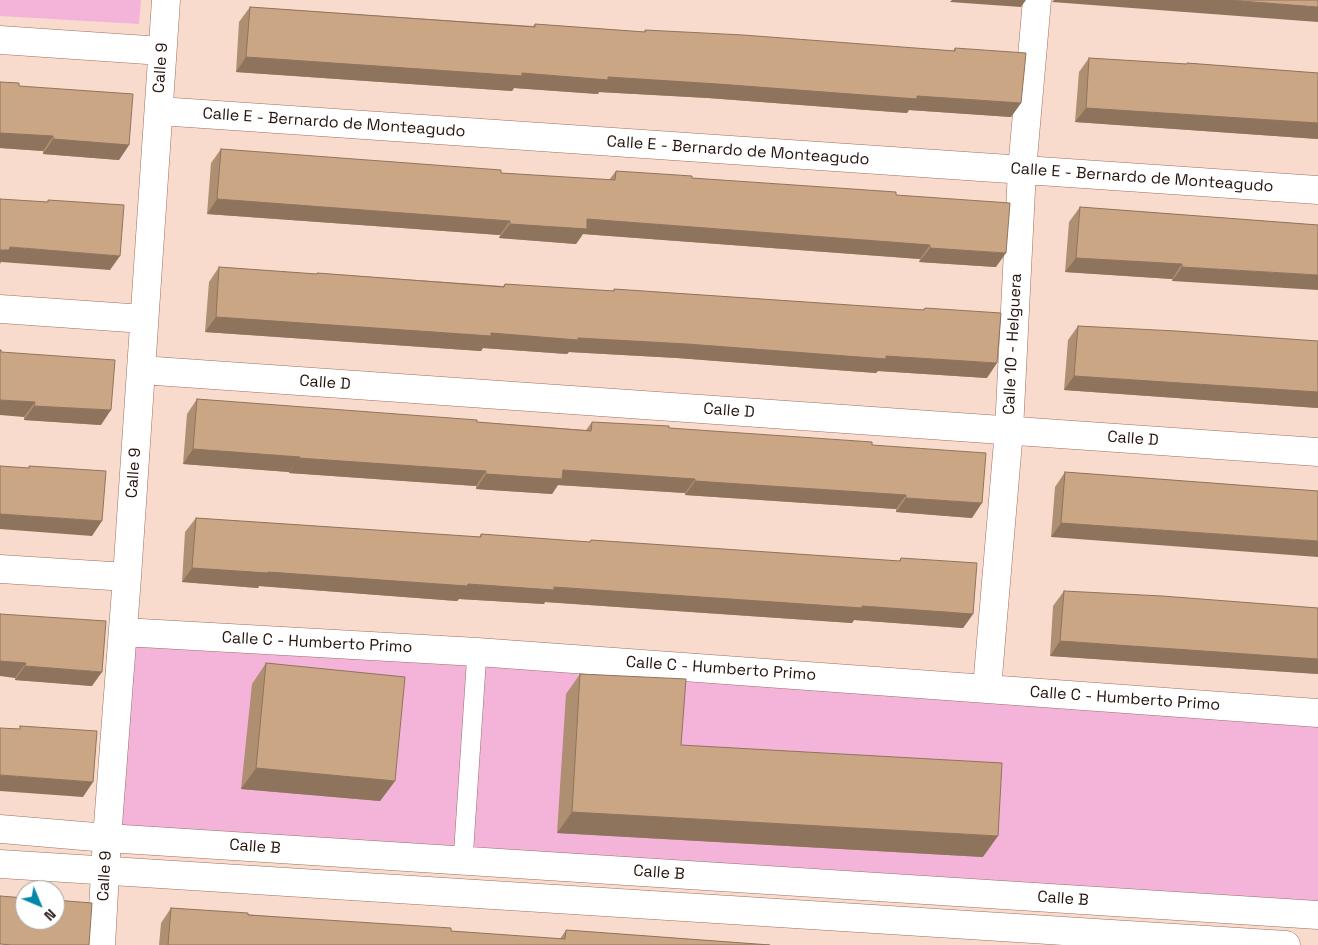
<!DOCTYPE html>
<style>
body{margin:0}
#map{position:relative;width:1318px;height:945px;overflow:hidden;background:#f9dbce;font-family:"Space Grotesk",sans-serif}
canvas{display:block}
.north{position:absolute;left:15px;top:880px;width:50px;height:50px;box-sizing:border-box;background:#fff;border:1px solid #a9a19f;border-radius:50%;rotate:135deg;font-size:14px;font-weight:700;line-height:20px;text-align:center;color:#27150e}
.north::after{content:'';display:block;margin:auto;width:18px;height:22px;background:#0387a9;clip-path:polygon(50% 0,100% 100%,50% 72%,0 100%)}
</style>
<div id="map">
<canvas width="1318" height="945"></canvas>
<div class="north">N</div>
</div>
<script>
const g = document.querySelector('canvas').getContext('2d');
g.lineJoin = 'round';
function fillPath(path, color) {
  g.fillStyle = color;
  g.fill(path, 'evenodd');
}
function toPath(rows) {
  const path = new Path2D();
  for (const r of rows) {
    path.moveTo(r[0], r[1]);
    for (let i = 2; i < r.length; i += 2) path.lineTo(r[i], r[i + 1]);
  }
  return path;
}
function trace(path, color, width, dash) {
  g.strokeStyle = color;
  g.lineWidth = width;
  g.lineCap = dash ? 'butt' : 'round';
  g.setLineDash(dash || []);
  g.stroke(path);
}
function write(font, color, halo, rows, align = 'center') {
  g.font = font + ' "Space Grotesk",sans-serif';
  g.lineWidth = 4;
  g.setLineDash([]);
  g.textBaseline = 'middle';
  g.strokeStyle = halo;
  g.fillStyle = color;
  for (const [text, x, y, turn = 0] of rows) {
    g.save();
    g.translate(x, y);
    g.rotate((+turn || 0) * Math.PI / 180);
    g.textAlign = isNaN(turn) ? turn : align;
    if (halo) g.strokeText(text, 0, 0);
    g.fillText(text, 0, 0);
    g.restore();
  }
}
fillPath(toPath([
 [0,0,141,0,139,24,0,16],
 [123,632,1318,713,1318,915,107,838]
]), '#f4b4d9');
const service = toPath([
 [463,860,477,652]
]);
const minor = toPath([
 [0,40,162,51],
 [159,111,1318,190],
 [0,309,144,319],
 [141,370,1318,452],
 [0,569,127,577],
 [123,632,477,652,1318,713],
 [987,688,1009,430,1022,170,1037,0],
 [0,829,107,838,1318,915],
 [0,864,1286,945],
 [101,945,107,838,127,577,166,0]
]);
trace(service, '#9c6f5d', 20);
trace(minor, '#9c6f5d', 29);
trace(service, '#fff', 19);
trace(minor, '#fff', 28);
fillPath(toPath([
 [250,7,533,26,535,24,644,32,645,30,953,51,955,48,1021,103,1011,117,909,110,907,113,708,98,599,92,598,94,514,88,512,91,236,72,239,22],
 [1089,58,1186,64,1187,63,1318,73,1318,139,1075,122,1079,72],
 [0,82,19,86,129,145,119,160,43,154,43,151,0,148],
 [221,149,501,173,609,180,616,171,692,178,896,195,996,267,919,262,920,259,583,234,576,244,499,238,500,235,207,214,211,163],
 [1080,207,1318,225,1172,281,1172,279,1065,272,1069,222],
 [219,267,316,274,317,273,503,286,505,284,613,291,614,289,923,310,925,308,987,378,878,371,876,373,677,358,569,352,567,354,483,348,481,351,205,332,209,282],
 [1078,326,1318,341,1318,408,1064,390,1068,340],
 [1,352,101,425,24,420,24,417],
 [197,399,477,422,586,430,592,422,872,445,972,518,896,512,896,509,685,495,685,493,558,485,552,494,476,489,476,486,289,473,289,472,183,464,187,414],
 [1065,472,1318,491,1051,537,1055,487],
 [196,518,479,537,481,534,589,542,591,540,899,561,901,558,973,614,963,628,854,620,852,623,545,602,544,604,459,599,457,601,259,586,258,588,182,582,185,532],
 [1064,591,1318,608,1318,674,1050,656,1053,606],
 [0,614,92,686,15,680,15,678],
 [266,663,395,781,380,801,241,789,252,684],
 [580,674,681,745,983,857,557,833,566,694],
 [171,908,451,931,560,939,566,930,770,945,159,945,161,923]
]), '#af8f72');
fillPath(toPath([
 [952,0,1026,0,1021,7,950,2],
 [1054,0,1228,0,1318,7,1318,22,1052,2],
 [246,57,522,73,608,77,917,96,1021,103,1011,117,909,110,907,113,708,98,599,92,598,94,514,88,512,91,236,72],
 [1086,108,1318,123,1318,139,1075,122],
 [0,133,53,136,43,151,0,148],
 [53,139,129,145,119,160,43,154],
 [217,199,510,221,500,235,207,214],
 [587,219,930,245,920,259,583,234,576,244,499,238,510,224],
 [10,247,120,256,110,270,1,262,0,264,0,250],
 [930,248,1006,253,996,267,919,262],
 [1076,258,1182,264,1172,279,1065,272],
 [1182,267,1318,275,1318,290,1172,281],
 [216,317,687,344,997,363,987,378,878,371,876,373,677,358,569,352,567,354,483,348,481,351,205,332],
 [1074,376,1318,392,1318,408,1064,390],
 [0,400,35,402,24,417,0,415],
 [34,406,111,410,101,425,24,420],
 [193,449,300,457,289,472,183,464],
 [299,458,486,471,476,486,289,473],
 [563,470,695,479,685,493,558,485,552,494,476,489,486,474],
 [695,481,906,495,896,509,685,495],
 [906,498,982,503,972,518,896,512],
 [0,514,102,521,92,536,0,529],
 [1061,523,1318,541,1318,557,1051,537],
 [192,568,268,572,468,584,554,587,862,606,973,614,963,628,854,620,852,623,545,602,544,604,459,599,457,601,259,586,258,588,182,582],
 [1060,641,1318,659,1318,674,1050,656],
 [0,661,26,663,15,678,0,676],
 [25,666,102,672,92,686,15,680],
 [256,768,395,781,380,801,241,789],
 [0,775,93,782,83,797,0,791],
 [572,812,998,836,983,857,557,833]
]), '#8e745c');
const building = toPath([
 [1228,0,1318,0,1318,7,1228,0],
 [250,7,535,27,535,24,645,32,645,30,743,35,955,51,955,48,1026,53,1021,103,917,96,917,99,718,84,608,77,608,80,522,73,522,76,246,57,250,7],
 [1089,58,1187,64,1187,63,1318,73,1318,123,1086,108,1089,58],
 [0,82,19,83,19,86,133,94,129,145,53,139,53,136,0,133,0,82],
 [221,149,501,170,501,173,615,180,616,171,692,176,692,178,896,192,896,195,1010,203,1006,253,930,248,930,245,587,219,587,229,510,224,510,221,217,199,221,149],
 [0,199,48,202,48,200,124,205,120,256,10,247,9,250,0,250,0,199],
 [1080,207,1318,225,1318,275,1182,267,1182,264,1076,258,1080,207],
 [219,267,317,274,317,273,504,287,505,284,614,291,614,289,924,310,925,308,1001,313,997,363,886,356,886,359,687,344,578,338,578,340,491,333,491,336,216,317,219,267],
 [1078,326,1176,331,1318,341,1318,392,1074,376,1078,326],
 [0,350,1,350,1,352,115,360,111,410,34,406,35,402,0,400,0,350],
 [197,399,477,420,477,422,591,431,592,422,669,426,669,428,872,442,872,445,986,453,982,503,906,498,906,495,695,481,695,479,563,470,562,479,486,474,486,471,299,458,300,457,193,449,197,399],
 [0,466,29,468,29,466,106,471,102,521,0,514,0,466],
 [1065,472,1318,491,1318,541,1061,523,1065,472],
 [196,518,481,537,481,534,590,542,591,540,900,561,901,558,977,563,973,614,862,606,862,608,554,587,554,590,468,584,467,586,268,572,268,573,192,568,196,518],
 [1064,591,1162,596,1318,608,1318,659,1060,641,1064,591],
 [0,614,106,621,102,672,25,666,26,663,0,661,0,614],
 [266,663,405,677,395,781,256,768,266,663],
 [580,674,686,679,681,745,1002,763,998,836,572,812,580,674],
 [20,726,97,731,93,782,0,775,0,728,20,729,20,726],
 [0,896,25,898,25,920,55,920,55,900,92,903,89,945,12,945,0,944,0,896],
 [171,908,248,913,248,915,451,928,451,931,565,939,566,930,770,945,168,945,171,908]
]);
fillPath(building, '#cba684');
trace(building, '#8e745c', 1);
write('16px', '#27150e', '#fff', [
 ["Calle 9",161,68,-86],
 ["Calle E - Bernardo de Monteagudo",334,123,4],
 ["Calle E - Bernardo de Monteagudo",738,151,4],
 ["Calle E - Bernardo de Monteagudo",1142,178,4],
 ["Calle 10 - Helguera",1013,344,-87],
 ["Calle D",325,383,4],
 ["Calle D",729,411,4],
 ["Calle D",1133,439,4],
 ["Calle 9",134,473,-86],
 ["Calle C - Humberto Primo",317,643,3],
 ["Calle C - Humberto Primo",721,669,4],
 ["Calle C - Humberto Primo",1125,699,4],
 ["Calle B",255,847,4],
 ["Calle B",659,873,4],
 ["Calle 9",105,876,-87],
 ["Calle B",1063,899,4]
]);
</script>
